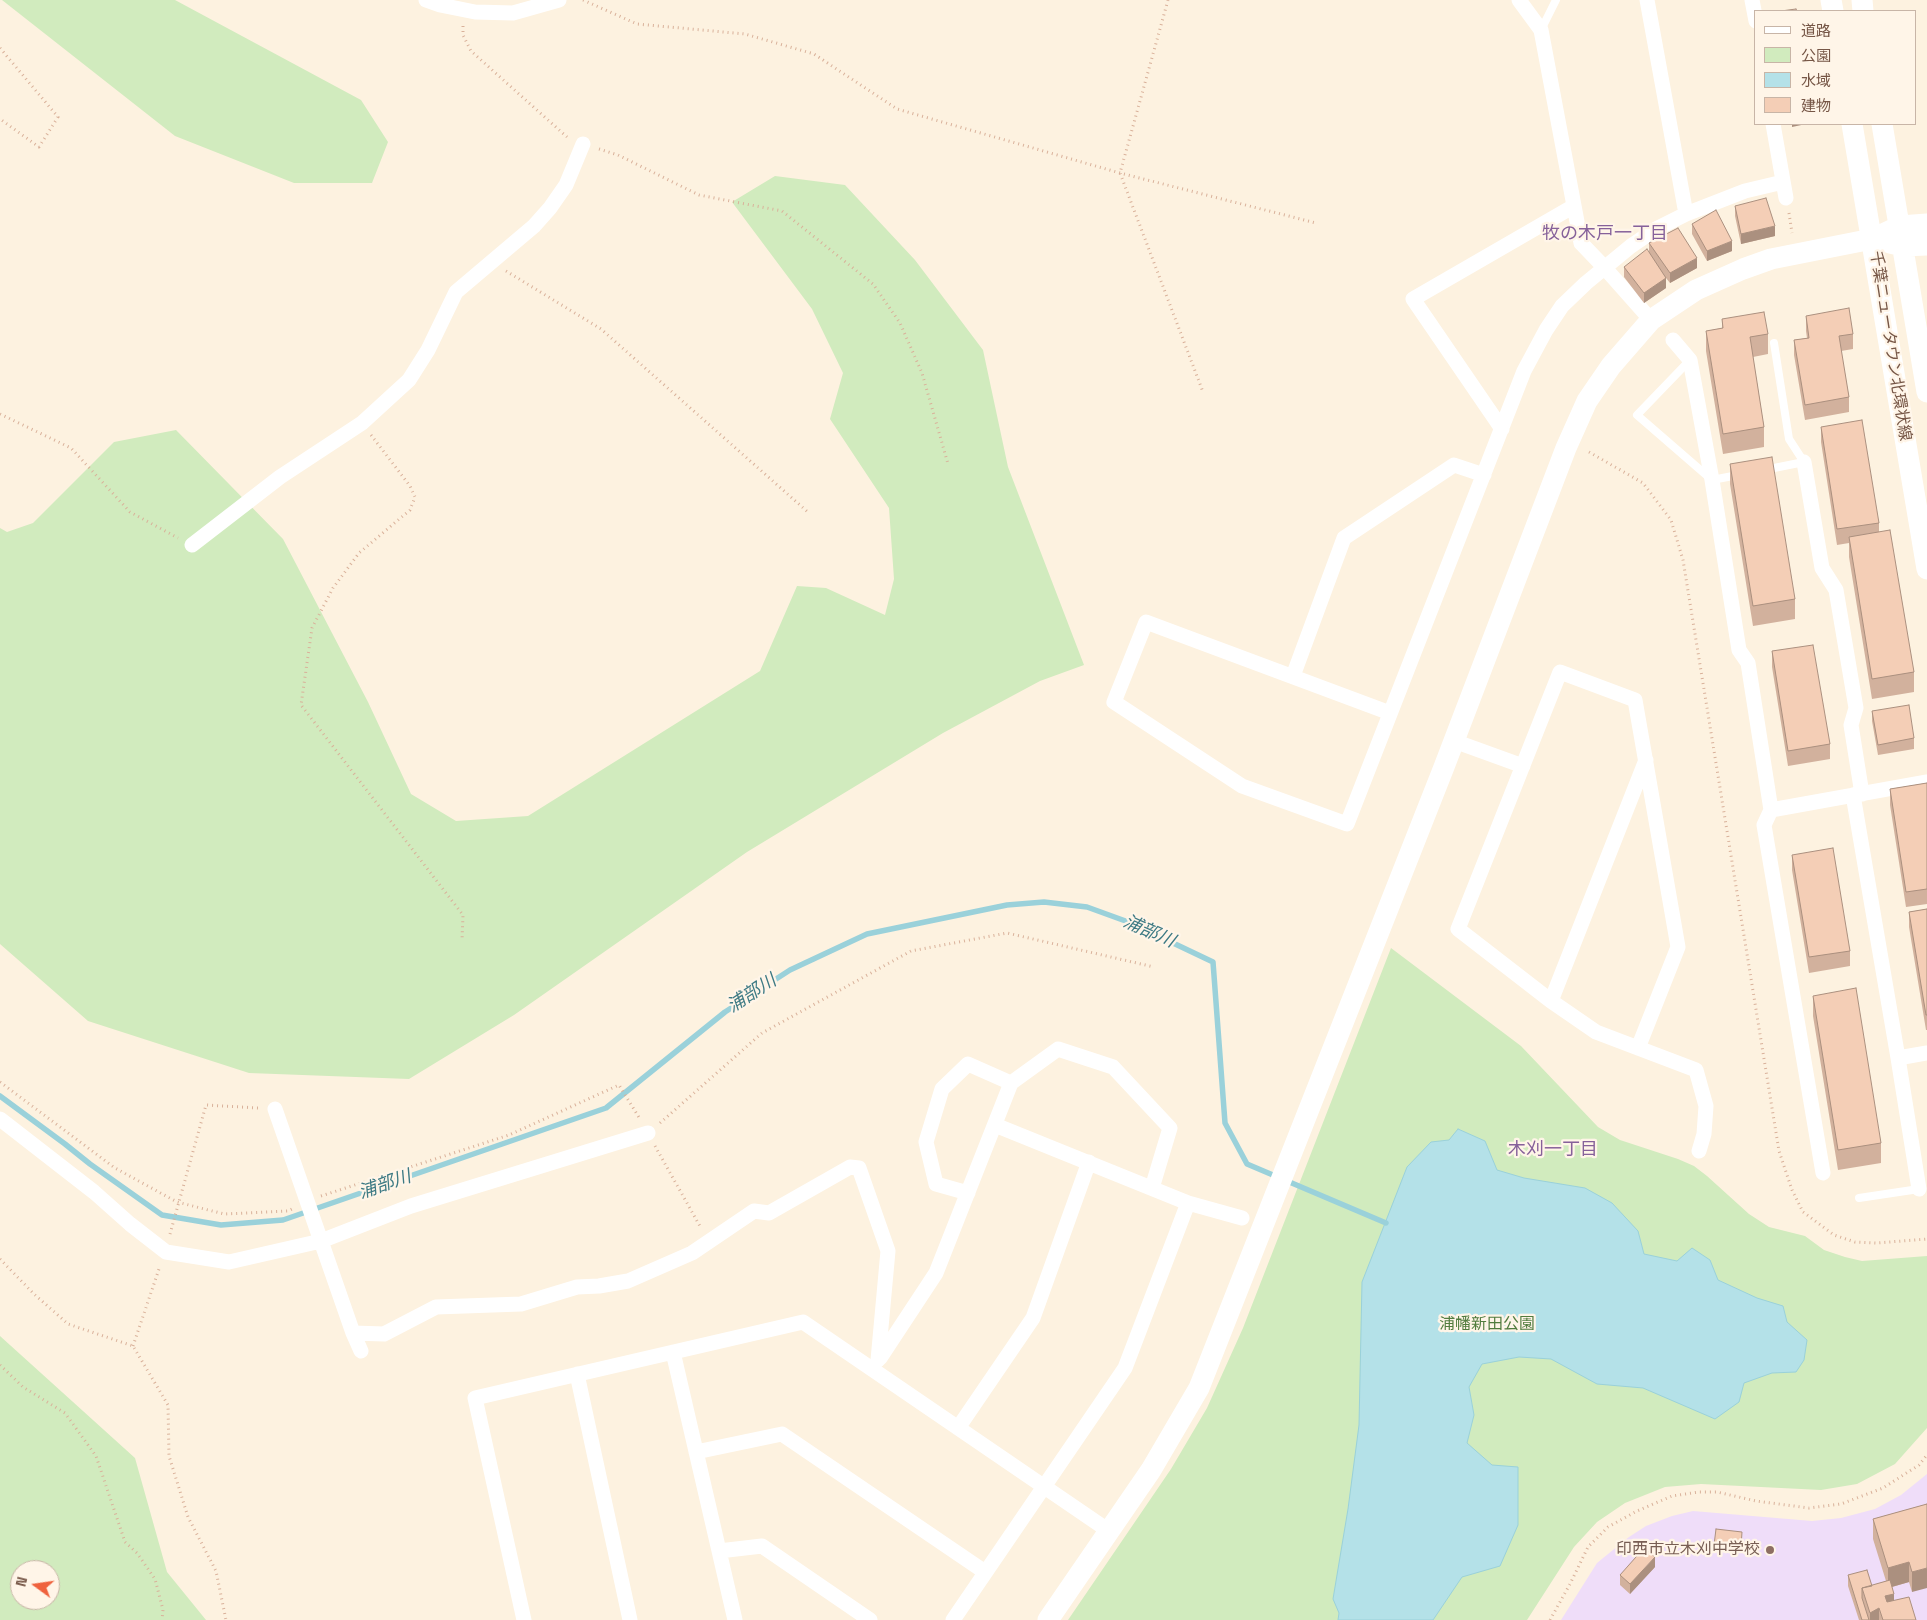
<!DOCTYPE html>
<meta charset="utf-8">
<style>
body{margin:0}
#map{position:relative;width:1927px;height:1620px;overflow:hidden;background:#fdf2e0;font-family:"Space Grotesk","Noto Sans JP",sans-serif}
canvas{display:block}
.legend{position:absolute;left:1754px;top:10px;width:162px;height:115px;box-sizing:border-box;background:#fff5e8;border:1px solid #c8b5a7;margin:0;padding:6px 9px;list-style:none;font-size:15px;color:#765646}
.legend li{display:flex;align-items:center;gap:10px;height:25px}
.legend b{width:25px;border:1px solid #c8b5a7}
.north{position:absolute;left:10px;top:1560px;width:50px;height:50px;box-sizing:border-box;background:#fff5e8;border:1px solid #c8b5a7;border-radius:50%;rotate:284deg;font-size:14px;font-weight:700;line-height:20px;text-align:center;color:#765646}
.north::after{content:'';display:block;margin:auto;width:18px;height:22px;background:#ef623e;clip-path:polygon(50% 0,100% 100%,50% 72%,0 100%)}
</style>
<div id="map">
<canvas width="1927" height="1620"></canvas>
<ul class="legend">
<li><b style="height:6px;background:#fff"></b>道路</li>
<li><b style="height:14px;background:#d1ebbe"></b>公園</li>
<li><b style="height:14px;background:#b4e1e8"></b>水域</li>
<li><b style="height:14px;background:#f4ceb6"></b>建物</li>
</ul>
<div class="north">N</div>
</div>
<script>
const g = document.querySelector('canvas').getContext('2d');
g.lineJoin = 'round';
function fillPath(path, color) {
  g.fillStyle = color;
  g.fill(path, 'evenodd');
}
function toPath(rows) {
  const path = new Path2D();
  for (const r of rows) {
    path.moveTo(r[0], r[1]);
    for (let i = 2; i < r.length; i += 2) path.lineTo(r[i], r[i + 1]);
  }
  return path;
}
function trace(path, color, width, dash) {
  g.strokeStyle = color;
  g.lineWidth = width;
  g.lineCap = dash ? 'butt' : 'round';
  g.setLineDash(dash || []);
  g.stroke(path);
}
function write(font, color, halo, rows, align = 'center') {
  g.font = font + ' "Space Grotesk","Noto Sans JP",sans-serif';
  g.lineWidth = 4.5;
  g.setLineDash([]);
  g.textBaseline = 'middle';
  g.strokeStyle = halo;
  g.fillStyle = color;
  for (const [text, x, y, turn = 0] of rows) {
    g.save();
    g.translate(x, y);
    g.rotate((+turn || 0) * Math.PI / 180);
    g.textAlign = isNaN(turn) ? turn : align;
    if (halo) g.strokeText(text, 0, 0);
    g.fillText(text, 0, 0);
    g.restore();
  }
}
fillPath(toPath([
 [1927,1474,1927,1620,1561,1620,1597,1563,1629,1537,1646,1526,1672,1516,1693,1511,1812,1521,1841,1518,1875,1509,1901,1495]
]), '#efddf9');
fillPath(toPath([
 [2,0,175,0,361,100,388,142,372,183,294,183,175,136],
 [775,176,845,185,915,260,983,350,1008,467,1084,665,1040,681,943,733,747,852,514,1015,409,1079,249,1073,88,1021,0,944,0,528,7,532,33,523,114,442,176,430,283,539,368,702,411,794,456,821,528,816,760,671,797,586,826,588,885,615,894,579,889,508,830,419,843,373,812,309,732,202],
 [1391,948,1521,1046,1598,1127,1620,1140,1678,1159,1694,1166,1707,1176,1749,1214,1769,1227,1805,1236,1824,1250,1845,1257,1862,1261,1927,1256,1927,1428,1895,1464,1857,1484,1821,1490,1701,1484,1665,1487,1625,1503,1597,1522,1574,1547,1527,1620,1068,1620,1171,1469,1207,1408,1243,1328],
 [0,1336,135,1458,167,1572,206,1620,0,1620],
 [20,1570,50,1570,50,1600,20,1600]
]), '#d1ebbe');
const water = toPath([
 [1458,1129,1485,1141,1497,1170,1524,1178,1585,1188,1612,1203,1638,1231,1644,1254,1677,1261,1692,1248,1710,1260,1718,1280,1757,1298,1783,1306,1787,1322,1807,1340,1804,1360,1796,1372,1772,1373,1744,1383,1739,1402,1715,1419,1643,1388,1597,1384,1551,1359,1519,1357,1482,1364,1469,1387,1474,1415,1467,1443,1492,1465,1518,1467,1518,1525,1500,1566,1462,1577,1433,1620,1338,1620,1339,1613,1333,1599,1348,1509,1359,1425,1362,1282,1407,1167,1431,1142,1449,1140,1458,1129]
]);
fillPath(water, '#b4e1e8');
trace(water, '#9ad1da', 1);
trace(toPath([
 [0,1096,65,1144,90,1164,162,1215,221,1225,283,1220,606,1108,725,1012,790,970,867,934,1007,905,1044,902,1087,907,1131,923,1213,962,1225,1123,1247,1164,1386,1223]
]), '#9ad1da', 5.5);
trace(toPath([
 [583,0,637,24,745,34,814,54,897,109,1120,173,1316,223],
 [1168,0,1120,173,1203,392],
 [463,26,463,35,471,51,567,137],
 [0,48,58,117,39,147,0,119],
 [599,149,618,155,699,195,782,211,873,284,900,323,922,373,948,464],
 [1789,213,1792,233],
 [506,271,601,329,809,513],
 [0,414,71,448,130,512,178,538],
 [371,435,410,486,415,497,410,510,359,553,333,588,312,628,301,705,463,915,462,940],
 [1589,452,1643,483,1671,520,1683,560,1779,1151,1792,1190,1803,1212,1834,1235,1855,1242,1877,1243,1927,1239],
 [0,1082,115,1168,177,1202,224,1214,288,1211,292,1209],
 [660,1123,762,1033,911,951,1007,933,1154,967],
 [655,1146,701,1228],
 [321,1196,509,1135,619,1085,640,1119],
 [170,1234,206,1105,258,1108],
 [0,1259,34,1294,68,1324,133,1346,168,1405,169,1456,188,1517,216,1571,226,1620],
 [133,1346,160,1266],
 [0,1365,23,1387,65,1413,96,1456,125,1542,137,1553,155,1579,163,1610,162,1620],
 [1550,1620,1570,1584,1588,1547,1608,1527,1637,1511,1672,1496,1699,1492,1717,1492,1756,1501,1809,1508,1841,1504,1883,1488,1919,1465,1927,1455]
]), '#d9b19a', 3, [1, 4]);
trace(toPath([
 [1541,30,1556,0],
 [1690,360,1637,415,1712,480,1738,475],
 [1764,470,1804,462,1789,439,1774,343],
 [1859,1198,1919,1189]
]), '#fff', 8);
trace(toPath([
 [426,0,440,5,475,12,513,13,559,0],
 [1519,0,1541,30,1581,243,1604,267,1651,320],
 [1647,0,1686,214],
 [1752,0,1756,21],
 [1773,124,1786,198],
 [1673,340,1690,360,1712,480,1739,650,1748,663,1771,810,1764,825,1823,1173],
 [1502,429,1413,299,1574,206],
 [1804,462,1822,568,1836,590,1856,708,1851,725,1862,794],
 [192,545,280,477,362,423,409,380,428,350,456,292,534,226,550,208,566,185,583,144],
 [1293,676,1344,538,1454,465,1484,475],
 [1390,713,1146,622,1114,702,1242,786,1347,824,1524,371,1546,330,1562,306,1586,283,1631,246,1656,229,1686,214,1745,191,1783,182],
 [1454,741,1523,766],
 [1853,795,1898,1058,1919,1189],
 [1771,810,1927,782],
 [1551,1001,1646,760],
 [1638,1048,1678,947,1635,700,1560,672,1458,929,1551,1001,1596,1032,1696,1070,1706,1106,1704,1134,1699,1151],
 [1898,1058,1927,1053],
 [275,1109,353,1333,361,1351],
 [0,1119,94,1192,130,1224,166,1252,229,1262,321,1241,411,1206,648,1133],
 [995,1125,1188,1203,1242,1218],
 [968,1193,936,1184,926,1142,942,1089,968,1064,1011,1083],
 [353,1333,384,1334,436,1307,521,1304,577,1287,599,1286,628,1281,692,1253,754,1211,769,1213,850,1167,859,1168,888,1251,878,1360],
 [673,1352,735,1620],
 [880,1358,936,1273,1011,1083,1058,1049,1113,1067,1170,1128,1152,1188],
 [577,1374,630,1620],
 [958,1428,1033,1318,1089,1162],
 [696,1452,782,1434,985,1572],
 [719,1551,762,1546,870,1620],
 [524,1620,475,1398,803,1322,1109,1531],
 [953,1620,1125,1368,1188,1203]
]), '#fff', 15);
trace(toPath([
 [1831,0,1833,11],
 [1862,0,1863,11],
 [1852,124,1927,569],
 [1882,124,1927,392],
 [1890,243,1903,246,1927,245],
 [1048,1620,1151,1470,1199,1388,1444,767,1566,448,1587,401,1611,366,1651,320,1696,290,1743,269,1771,259,1872,239,1900,226,1927,224]
]), '#fff', 21);
fillPath(toPath([
 [1735,206,1775,236,1741,244,1735,216],
 [1692,224,1732,251,1707,261,1692,234],
 [1649,243,1697,268,1670,283,1666,278,1666,288,1644,303,1624,277,1624,267,1649,253],
 [1806,316,1853,334,1853,349,1841,351,1849,397,1849,412,1805,420,1794,355,1794,340,1807,338,1806,331],
 [1722,319,1768,334,1768,354,1753,357,1764,427,1764,447,1723,454,1706,351,1706,331,1722,328],
 [1821,427,1879,523,1879,532,1914,672,1914,692,1872,699,1849,557,1849,543,1837,545,1821,442],
 [1730,464,1795,599,1795,619,1753,626,1730,484],
 [1772,651,1830,744,1830,759,1788,766,1772,667],
 [1872,711,1914,738,1914,749,1878,755,1872,721],
 [1927,783,1927,904,1906,907,1890,805,1890,789],
 [1792,855,1850,951,1850,966,1809,973,1792,870],
 [1927,909,1927,1030,1926,1030,1909,927,1909,912],
 [1813,996,1881,1143,1881,1163,1838,1170,1813,1016],
 [1927,1504,1912,1592,1909,1582,1892,1587,1894,1601,1916,1620,1859,1620,1848,1586,1848,1575,1872,1586,1886,1581,1873,1539,1873,1519],
 [1742,1537,1741,1552,1714,1550,1714,1545],
 [1655,1567,1630,1594,1620,1585,1620,1575]
]), '#d2b19d');
fillPath(toPath([
 [1792,124,1806,124,1792,127],
 [1775,226,1775,236,1741,244,1741,234],
 [1732,241,1732,251,1707,261,1707,251],
 [1697,258,1697,268,1670,283,1670,273],
 [1666,278,1666,288,1644,303,1644,293],
 [1655,1557,1655,1567,1630,1594,1630,1584],
 [1909,1562,1909,1582,1888,1588,1888,1568],
 [1927,1568,1927,1588,1912,1592,1912,1572],
 [1894,1594,1894,1614,1885,1601,1865,1597],
 [1879,1608,1879,1620,1870,1620,1870,1613]
]), '#ab907f');
const building = toPath([
 [1796,9,1797,11,1781,11,1796,9],
 [1766,198,1775,226,1741,234,1735,206,1766,198],
 [1716,210,1732,241,1707,251,1692,224,1716,210],
 [1678,228,1697,258,1670,273,1649,243,1678,228],
 [1647,249,1666,278,1644,293,1624,267,1647,249],
 [1849,308,1853,334,1839,336,1849,397,1805,405,1794,340,1809,338,1806,316,1849,308],
 [1764,312,1768,334,1750,337,1764,427,1723,434,1706,331,1723,328,1722,319,1764,312],
 [1862,420,1879,523,1837,529,1821,427,1862,420],
 [1772,457,1795,599,1753,606,1730,464,1772,457],
 [1890,530,1914,672,1872,679,1849,537,1890,530],
 [1813,645,1830,744,1788,751,1772,651,1813,645],
 [1909,705,1914,738,1878,745,1872,711,1909,705],
 [1927,783,1927,889,1906,892,1890,789,1927,783],
 [1833,848,1850,951,1809,957,1792,855,1833,848],
 [1927,909,1927,1015,1926,1015,1909,912,1927,909],
 [1856,988,1881,1143,1838,1150,1813,996,1856,988],
 [1927,1504,1927,1568,1912,1572,1909,1562,1888,1568,1873,1519,1927,1504],
 [1716,1529,1742,1532,1741,1547,1714,1545,1716,1529],
 [1644,1548,1655,1557,1630,1584,1620,1575,1644,1548],
 [1867,1570,1872,1586,1862,1588,1862,1598,1869,1620,1862,1620,1848,1575,1867,1570],
 [1890,1580,1894,1594,1885,1596,1887,1602,1909,1597,1916,1620,1883,1620,1879,1608,1870,1613,1862,1588,1890,1580]
]);
fillPath(building, '#f4ceb6');
trace(building, '#ab907f', 1);
for (const [x, y, r, color] of [
 [1770,1550,5,"#8d6e63"]
]) {
  const dot = new Path2D();
  dot.arc(x, y, r, 0, 2 * Math.PI);
  g.fillStyle = color;
  g.fill(dot);
  trace(dot, '#fff5e8', 2);
}
write('16px', '#765646', '#fff5e8', [
 ["千葉ニュータウン北環状線",1890,346,81]
]);
write('16px', '#517c3e', '#fff5e8', [
 ["浦幡新田公園",1487,1325]
]);
write('16px', '#785e54', '#fff5e8', [
 ["印西市立木刈中学校",1760,1550]
], 'right');
write('18px', '#86619a', '#fff5e8', [
 ["牧の木戸一丁目",1605,234],
 ["木刈一丁目",1553,1150]
]);
write('italic 18px', '#3c7983', '#fff5e8', [
 ["浦部川",1149,932,24],
 ["浦部川",752,994,-33],
 ["浦部川",385,1185,-19]
]);
</script>
